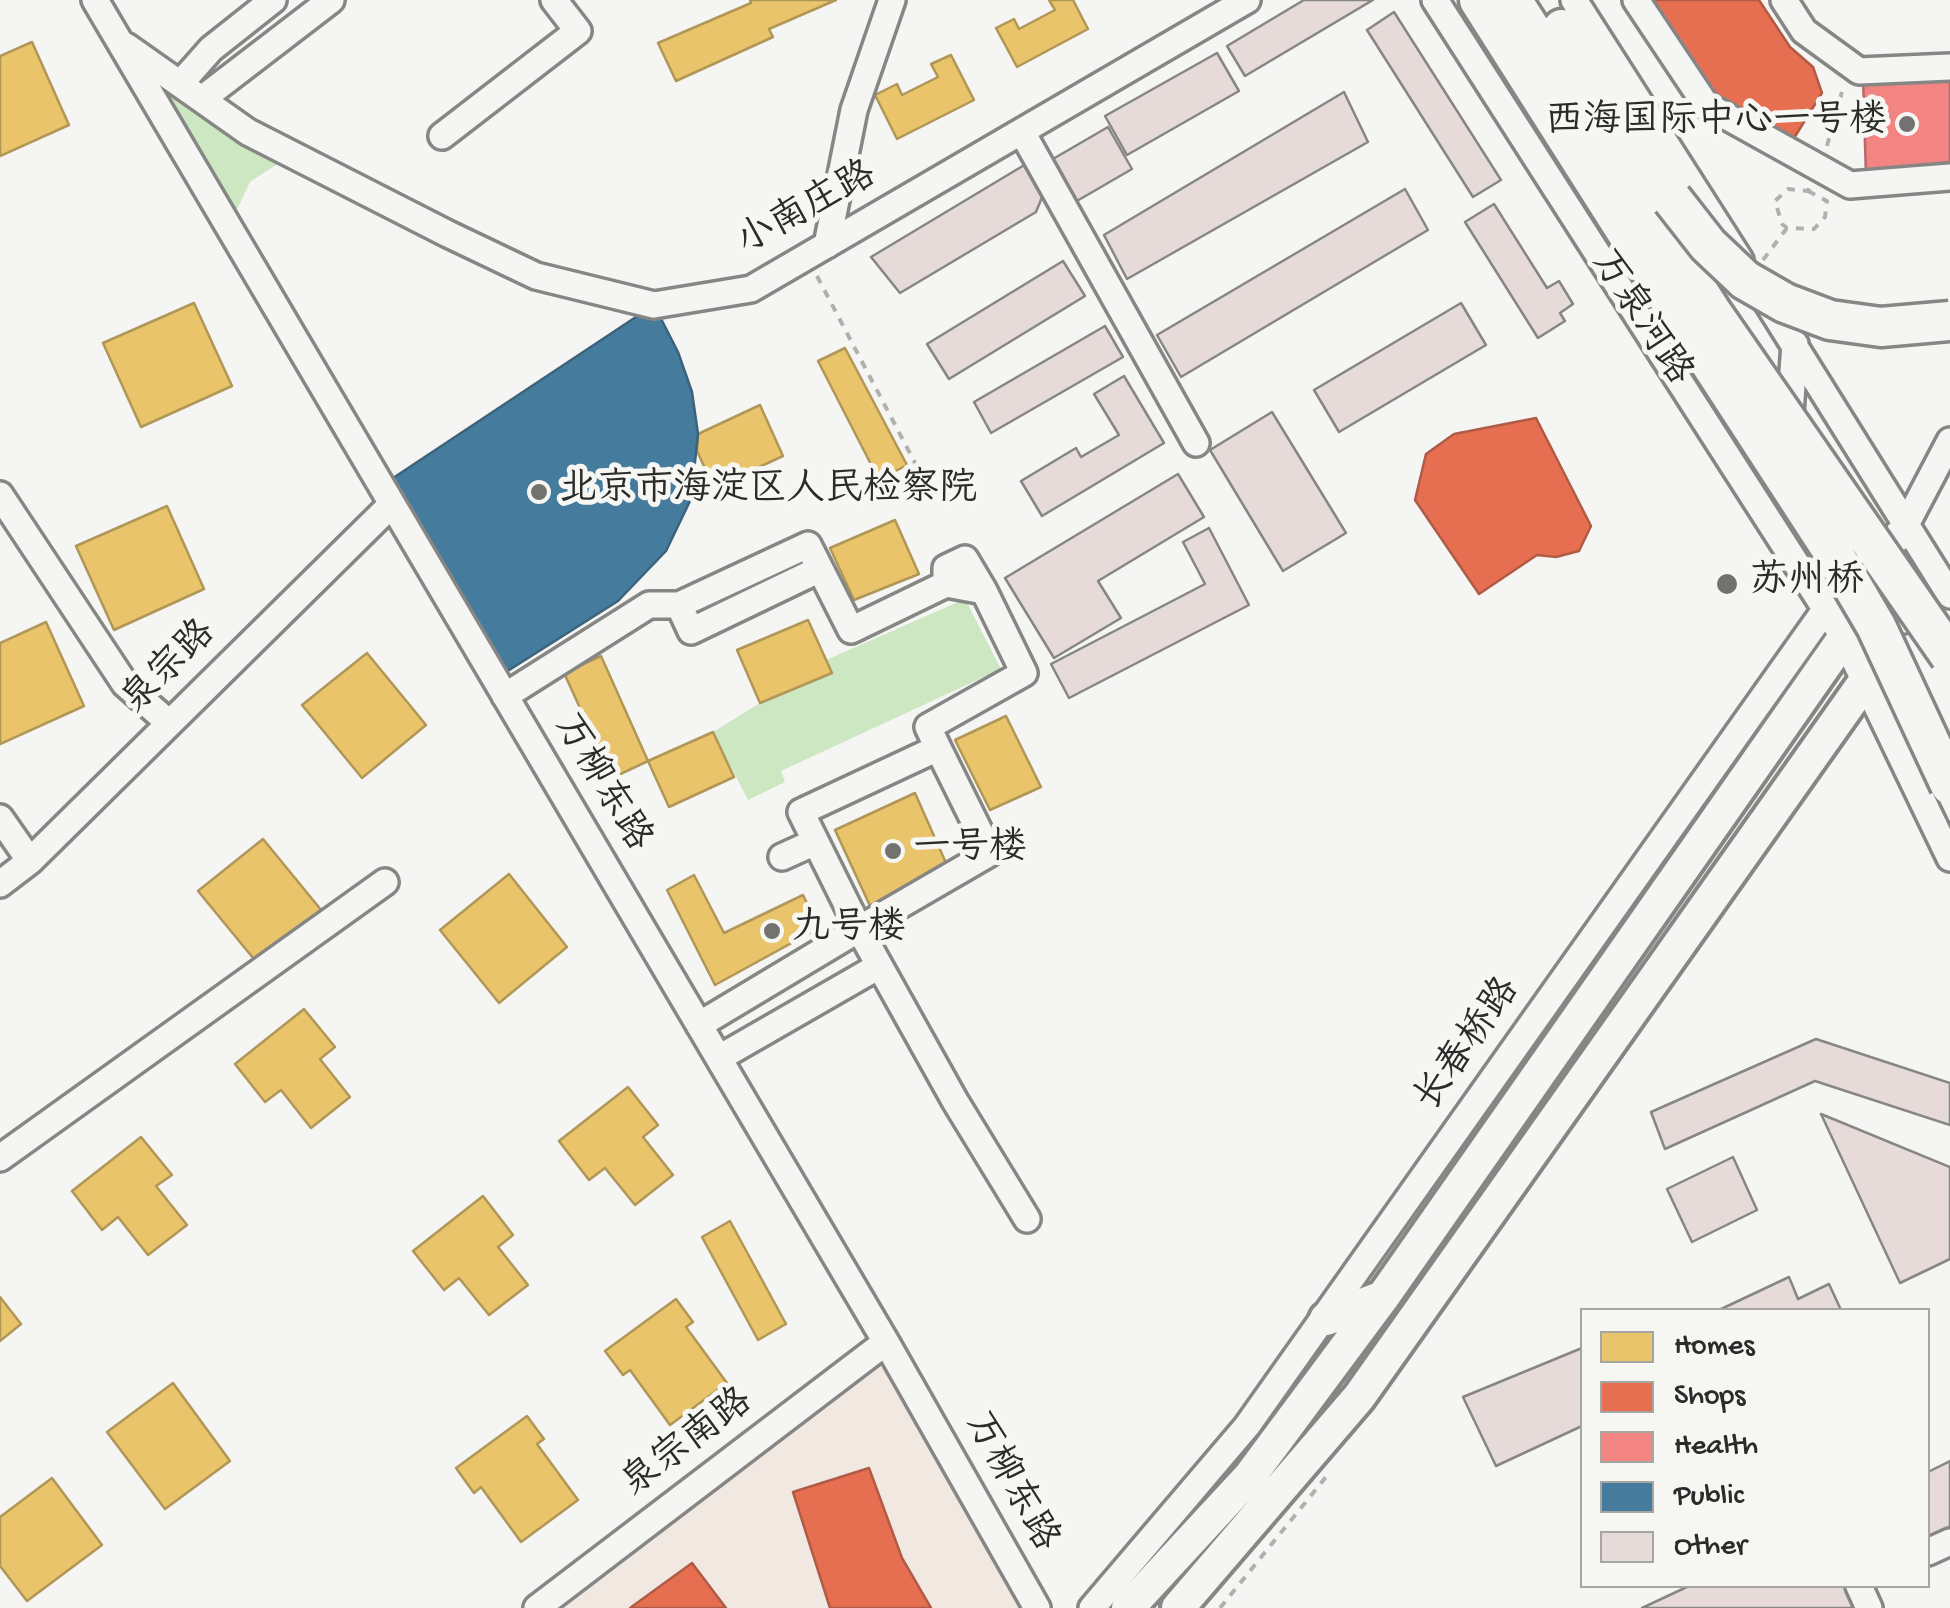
<!DOCTYPE html>
<meta charset="utf-8">
<style>
body{margin:0}
#map{position:relative;width:1950px;height:1608px;overflow:hidden;background:#f5f5f3;font-family:"Gochi Hand",sans-serif}
canvas{display:block}
.legend{position:absolute;left:1580px;top:1308px;width:350px;height:280px;box-sizing:border-box;background:#f6f6f2;border:2px solid #a5a5a2;margin:0;padding:12px 18px;list-style:none;font-size:30px;color:#2b2b2b}
.legend li{display:flex;align-items:center;gap:20px;height:50px}
.legend b{width:50px;border:2px solid #a5a5a2}
</style>
<div id="map">
<canvas width="1950" height="1608"></canvas>
<ul class="legend">
<li><b style="height:28px;background:#e9c46a"></b>Homes</li>
<li><b style="height:28px;background:#e76f51"></b>Shops</li>
<li><b style="height:28px;background:#f28482"></b>Health</li>
<li><b style="height:28px;background:#457b9d"></b>Public</li>
<li><b style="height:28px;background:#e6dbd8"></b>Other</li>
</ul>
</div>
<script>
const g = document.querySelector('canvas').getContext('2d');
g.lineJoin = 'round';
function fillPath(path, color) {
  g.fillStyle = color;
  g.fill(path, 'evenodd');
}
function toPath(rows) {
  const path = new Path2D();
  for (const r of rows) {
    path.moveTo(r[0], r[1]);
    for (let i = 2; i < r.length; i += 2) path.lineTo(r[i], r[i + 1]);
  }
  return path;
}
function trace(path, color, width, dash) {
  g.strokeStyle = color;
  g.lineWidth = width;
  g.lineCap = dash ? 'butt' : 'round';
  g.setLineDash(dash || []);
  g.stroke(path);
}
function write(font, color, halo, rows, align = 'center') {
  g.font = font + ' "Gochi Hand","LXGW WenKai TC",sans-serif';
  g.lineWidth = 10;
  g.setLineDash([]);
  g.textBaseline = 'middle';
  g.strokeStyle = halo;
  g.fillStyle = color;
  for (const [text, x, y, turn = 0] of rows) {
    g.save();
    g.translate(x, y);
    g.rotate((+turn || 0) * Math.PI / 180);
    g.textAlign = isNaN(turn) ? turn : align;
    if (halo) g.strokeText(text, 0, 0);
    g.fillText(text, 0, 0);
    g.restore();
  }
}
fillPath(toPath([
 [886,1342,1037,1608,537,1608]
]), '#f1e8e2');
fillPath(toPath([
 [150,76,282,161,250,182,231,222],
 [965,599,1001,669,781,771,785,782,748,800,713,732,760,703,831,674,826,660]
]), '#cde7c3');
const homes = toPath([
 [750,0,836,0,769,29,773,37,676,81,658,43,751,3,750,0],
 [1049,0,1073,0,1088,29,1017,67,996,28,1014,19,1019,29,1055,10,1049,0],
 [32,42,69,125,0,156,0,56,32,42],
 [951,55,974,100,897,139,875,95,897,84,902,95,938,77,931,64,951,55],
 [194,303,232,386,141,427,103,343,194,303],
 [845,348,907,465,879,480,818,361,845,348],
 [760,405,783,456,714,488,697,451,698,434,760,405],
 [167,506,204,589,114,630,76,546,167,506],
 [895,520,919,574,854,600,830,548,895,520],
 [808,620,832,673,760,703,737,650,808,620],
 [46,622,84,706,0,744,0,643,46,622],
 [367,653,426,725,362,778,302,705,367,653],
 [601,656,648,761,612,778,564,673,601,656],
 [1006,716,1041,787,990,810,955,740,1006,716],
 [713,732,734,777,669,807,648,761,713,732],
 [915,793,950,872,871,908,835,830,915,793],
 [263,839,322,911,258,964,198,891,263,839],
 [509,874,567,947,499,1003,440,930,509,874],
 [694,875,724,933,803,895,819,928,715,985,667,890,694,875],
 [304,1009,335,1047,320,1059,350,1097,311,1128,281,1090,265,1102,235,1064,304,1009],
 [628,1087,658,1125,643,1137,673,1175,635,1205,605,1168,589,1180,559,1141,628,1087],
 [141,1137,172,1175,156,1186,187,1225,148,1255,118,1217,102,1230,72,1191,141,1137],
 [483,1196,513,1235,498,1247,528,1285,489,1315,459,1278,444,1290,413,1251,483,1196],
 [730,1221,786,1324,758,1340,702,1237,730,1221],
 [0,1297,21,1324,0,1341,0,1297],
 [676,1299,693,1322,686,1327,727,1383,670,1425,630,1370,623,1375,605,1351,676,1299],
 [173,1383,230,1461,165,1509,107,1432,173,1383],
 [527,1416,544,1439,537,1444,578,1500,521,1542,481,1487,474,1493,456,1468,527,1416],
 [52,1478,102,1545,27,1601,0,1566,0,1517,52,1478]
]);
fillPath(homes, '#e9c46a');
trace(homes, '#b09657', 2.5);
const shops = toPath([
 [1647,0,1759,0,1790,47,1813,67,1822,93,1791,143,1745,120,1712,93,1647,0],
 [1536,418,1591,526,1579,551,1556,557,1537,555,1479,594,1415,500,1426,454,1454,434,1536,418],
 [869,1468,902,1558,931,1608,830,1608,793,1492,869,1468],
 [692,1563,726,1608,630,1608,692,1563]
]);
fillPath(shops, '#e76f51');
trace(shops, '#af5b46', 2.5);
const health = toPath([
 [1950,73,1950,171,1866,176,1863,77,1950,73]
]);
fillPath(health, '#f28482');
trace(health, '#b66968', 2.5);
const public = toPath([
 [654,305,678,352,692,392,698,434,691,499,666,551,618,601,495,679,381,486,654,305]
]);
fillPath(public, '#457b9d');
trace(public, '#3d637b', 2.5);
const building = toPath([
 [1304,0,1373,0,1245,76,1227,46,1304,0],
 [1394,12,1501,180,1473,197,1367,30,1394,12],
 [1217,53,1239,91,1127,155,1105,116,1217,53],
 [1344,92,1368,142,1127,279,1104,235,1344,92],
 [1108,127,1132,169,1070,205,1046,163,1108,127],
 [1026,164,1047,185,1036,212,900,293,871,257,1026,164],
 [1405,189,1428,230,1181,377,1157,335,1405,189],
 [1494,204,1547,288,1559,281,1573,304,1560,313,1565,321,1538,338,1465,222,1494,204],
 [1063,261,1085,296,949,379,927,344,1063,261],
 [1461,303,1486,345,1339,432,1314,390,1461,303],
 [1105,326,1123,357,991,433,974,402,1105,326],
 [1124,376,1164,443,1042,516,1021,481,1076,448,1081,457,1119,435,1094,394,1124,376],
 [1272,412,1346,533,1283,571,1210,450,1272,412],
 [1178,474,1204,517,1098,581,1121,618,1054,658,1005,578,1178,474],
 [1209,528,1249,605,1069,698,1051,664,1205,584,1183,542,1209,528],
 [1816,1039,1950,1083,1950,1125,1815,1081,1665,1149,1651,1112,1816,1039],
 [1821,1114,1950,1167,1950,1259,1900,1283,1821,1114],
 [1733,1157,1757,1210,1692,1242,1667,1189,1733,1157],
 [1789,1277,1798,1299,1829,1284,1841,1310,1719,1310,1789,1277],
 [1582,1348,1582,1426,1496,1466,1463,1397,1582,1348],
 [1950,1461,1950,1542,1928,1552,1928,1472,1950,1461],
 [1689,1586,1859,1586,1869,1608,1642,1608,1689,1586]
]);
fillPath(building, '#e6dbd8');
trace(building, '#868685', 2.5);
const minor = toPath([
 [95,0,886,1342,1037,1608],
 [1435,0,1844,638,1950,858],
 [1574,0,1740,260],
 [1636,0,1706,105,1850,185,1950,177],
 [1784,0,1804,31,1859,71,1950,67],
 [126,46,248,132,448,234,536,276,654,305,751,289,1247,0],
 [180,84,211,49,273,0],
 [202,99,331,0],
 [1022,132,1196,443],
 [442,136,578,31,554,0],
 [827,245,854,110,892,0],
 [1762,294,1950,595],
 [1789,427,1795,344],
 [0,495,125,684,169,723],
 [1899,538,1950,441],
 [1858,555,1904,620],
 [946,584,946,568,965,559,984,591],
 [679,605,691,631,820,569],
 [505,696,649,605,679,605,808,545,851,630,946,584,984,591,1024,673,928,727,938,748,801,812,859,929,699,1025],
 [938,748,990,853,859,929,955,1101,1027,1219],
 [0,818,30,861],
 [782,857,815,842],
 [0,884,30,861,392,504],
 [719,1058,879,966],
 [0,1158,385,882],
 [1928,1552,1950,1542],
 [1859,1586,1869,1608],
 [537,1608,886,1342],
 [1092,1608,1247,1426,1825,610,1906,525]
]);
const major = toPath([
 [1326,1319,1383,1297],
 [1128,1608,1250,1476,1383,1297,1844,638],
 [1178,1608,1359,1397,1866,680]
]);
const highway = toPath([
 [1479,0,1686,326],
 [1512,0,1711,311],
 [1562,29,1672,199]
]);
trace(minor, '#868685', 32);
trace(major, '#868685', 40);
trace(highway, '#868685', 45);
trace(toPath([
 [1827,146,1843,88],
 [1808,191,1827,201,1825,217,1814,229,1787,228,1782,224,1775,201,1788,189,1808,191,1810,187],
 [1763,260,1787,228],
 [817,276,924,480],
 [1220,1608,1330,1472]
]), '#b0b0af', 4, [8, 8]);
trace(minor, '#f5f5f3', 25);
trace(major, '#f5f5f3', 32);
trace(highway, '#f5f5f3', 38);
const highwayBridge = toPath([
 [1672,199,1708,245,1745,280,1785,303,1830,320,1881,327,1950,321],
 [1711,311,1950,656],
 [1686,326,1829,546,1876,626,1950,785]
]);
trace(highwayBridge, '#868685', 45, []);
trace(highwayBridge, '#f5f5f3', 38);
for (const [x, y, r, color] of [
 [1907,124,10,"#727271"],
 [539,492,10,"#727271"],
 [1727,584,12,"#727271"],
 [893,851,10,"#727271"],
 [772,931,10,"#727271"]
]) {
  const dot = new Path2D();
  dot.arc(x, y, r, 0, 2 * Math.PI);
  g.fillStyle = color;
  g.fill(dot);
  trace(dot, '#f6f6f2', 4);
}
write('38px', '#2b2b2b', '#f6f6f2', [
 ["西海国际中心一号楼",1887,124,"right"],
 ["北京市海淀区人民检察院",559,492],
 ["苏州桥",1750,584],
 ["一号楼",913,851],
 ["九号楼",792,931]
], 'left');
write('38px', '#2b2b2b', '#f6f6f2', [
 ["小南庄路",808,211,-29],
 ["万泉河路",1639,319,57],
 ["泉宗路",171,669,-45],
 ["万柳东路",600,784,59],
 ["长春桥路",1470,1046,-55],
 ["泉宗南路",689,1445,-37],
 ["万柳东路",1009,1483,61]
]);
</script>
